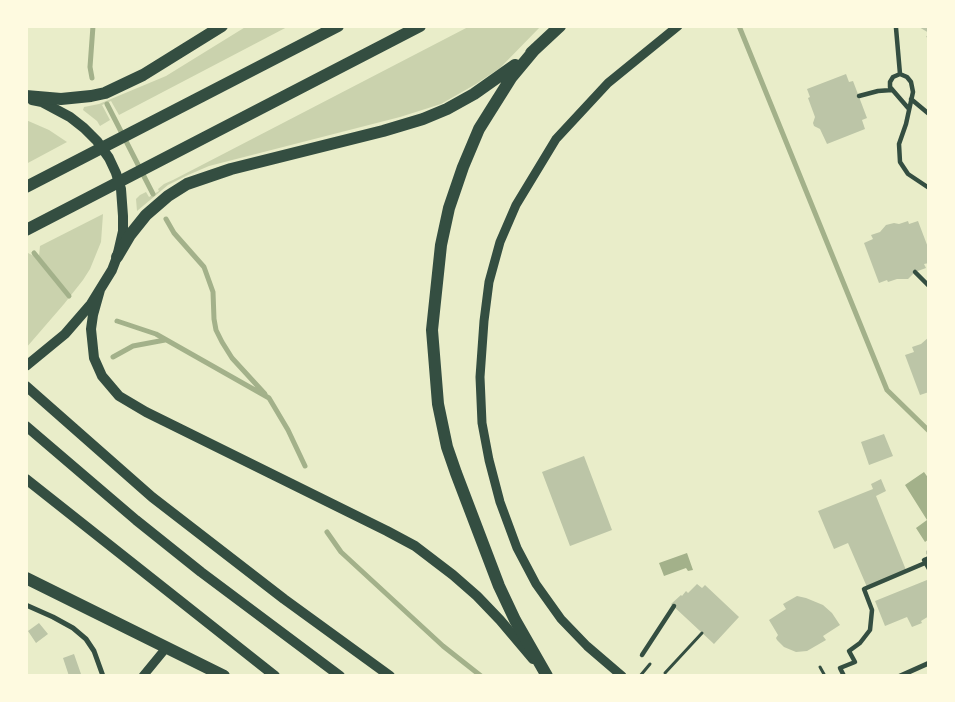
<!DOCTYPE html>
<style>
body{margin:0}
#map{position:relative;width:955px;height:702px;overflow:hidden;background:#e9edc9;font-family:"Work Sans",sans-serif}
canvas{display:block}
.frame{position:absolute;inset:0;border:28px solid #fefae0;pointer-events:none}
</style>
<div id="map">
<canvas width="955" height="702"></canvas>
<div class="frame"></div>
</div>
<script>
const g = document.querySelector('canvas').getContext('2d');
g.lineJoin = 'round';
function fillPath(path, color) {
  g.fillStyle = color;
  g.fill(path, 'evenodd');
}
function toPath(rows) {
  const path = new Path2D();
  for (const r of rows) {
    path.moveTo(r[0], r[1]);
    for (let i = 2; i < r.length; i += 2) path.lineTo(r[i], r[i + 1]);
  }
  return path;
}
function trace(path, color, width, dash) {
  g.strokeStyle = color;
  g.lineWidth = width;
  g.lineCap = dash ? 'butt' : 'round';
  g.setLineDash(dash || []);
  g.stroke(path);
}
fillPath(toPath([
 [247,26,289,26,119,115,111,101,102,105,110,120,100,126,97,121,83,110,84,107,99,104,166,76],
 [470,26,541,26,500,68,476,84,441,104,400,117,209,166,188,175,168,185,137,211,136,199,140,195,146,192,149,197,159,191,158,189,164,184,173,180],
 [26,120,49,130,67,142,26,164],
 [103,214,101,242,90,269,83,280,64,304,26,348,26,254,28,253,34,256,69,298,70,295,39,256,40,246]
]), '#cad2ad');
fillPath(toPath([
 [924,472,929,479,929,539,925,542,916,528,927,520,905,485],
 [687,553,693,570,688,571,686,568,664,576,659,563]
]), '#a3b18a');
trace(toPath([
 [739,26,887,390,929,431],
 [92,78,90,67,93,26],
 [107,104,153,194],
 [166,219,174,233,204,267,213,292,214,319,216,330,222,342,232,358,265,394],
 [34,253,69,296],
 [117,321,156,334,269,398,288,430,305,466],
 [113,357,133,346,165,340],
 [327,532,341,552,443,646,481,676]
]), '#a3b18a', 5);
fillPath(toPath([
 [920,26,929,26,929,38,926,37,929,33,919,27],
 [846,74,849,82,853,81,867,118,862,120,865,129,827,144,820,129,814,126,813,123,815,117,808,98,810,97,807,89],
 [908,221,909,224,918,221,929,250,929,263,924,264,926,268,915,272,908,279,897,279,888,282,887,280,879,283,864,243,873,239,871,235,880,232,886,225,894,223,899,224],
 [929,337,929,392,920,395,905,355,914,352,912,347,921,344],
 [884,434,893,456,869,465,861,442],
 [584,456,612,530,570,546,542,472],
 [881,479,886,491,876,496,906,570,867,587,848,543,834,549,818,511,873,489,871,484],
 [927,580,929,584,929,616,921,621,922,623,912,627,907,617,885,626,875,601],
 [697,584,702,588,705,585,739,617,714,644,671,604,681,595,682,596,686,591,688,593],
 [797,596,806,598,823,605,832,613,840,625,823,636,826,640,807,651,796,652,784,647,777,640,776,638,778,635,769,620,786,609,783,604],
 [39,623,48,634,36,643,28,631],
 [74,654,81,674,69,676,63,658]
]), '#bcc5a7');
trace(toPath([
 [820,667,825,676],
 [665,673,702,633],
 [640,676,650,664]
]), '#344e41', 3);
trace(toPath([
 [896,28,900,74,907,77,911,82,913,92,906,124,899,144,900,162,908,174,929,188],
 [900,74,893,77,890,82,890,87,909,109],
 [859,96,878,91,892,90],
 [911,99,929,114],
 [915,272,929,286],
 [929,551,929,554],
 [929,558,924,560,929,569],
 [642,655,674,606],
 [844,676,840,668,855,662,849,651,860,643,870,630,872,610,864,589,925,563]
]), '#344e41', 4.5);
trace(toPath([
 [26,605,53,617,73,628,86,639,94,651,103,676],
 [900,676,929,663]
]), '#344e41', 5);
trace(toPath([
 [143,676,166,648],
 [622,676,587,646,561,619,536,584,517,548,500,502,489,460,482,423,480,377,484,321,489,282,500,242,516,205,556,139,608,83,678,26]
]), '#344e41', 9);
trace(toPath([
 [100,290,93,315,91,329,94,358,102,376,119,396,146,412,387,531,415,546,453,575,477,596,500,620,533,659],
 [26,366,65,334,91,304,112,270,117,257,123,231,123,216,121,189,116,173,109,158,97,141,84,128,70,117,42,102,32,100],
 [26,386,152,497,284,599,390,676],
 [26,426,136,520,201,572,340,676],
 [26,479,275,676]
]), '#344e41', 10);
trace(toPath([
 [536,48,511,78,489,113,479,129,463,167,449,208,441,245,432,330,438,404,447,447,456,473,499,586,515,620,547,676],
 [531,53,560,26],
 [26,96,61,99,91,96,105,93,143,75,222,26],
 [26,187,338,26],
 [26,230,420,26],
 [117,257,130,235,146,215,168,196,187,184,231,169,383,131,423,119,447,109,474,94,515,65],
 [26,578,224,676]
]), '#344e41', 12);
</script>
